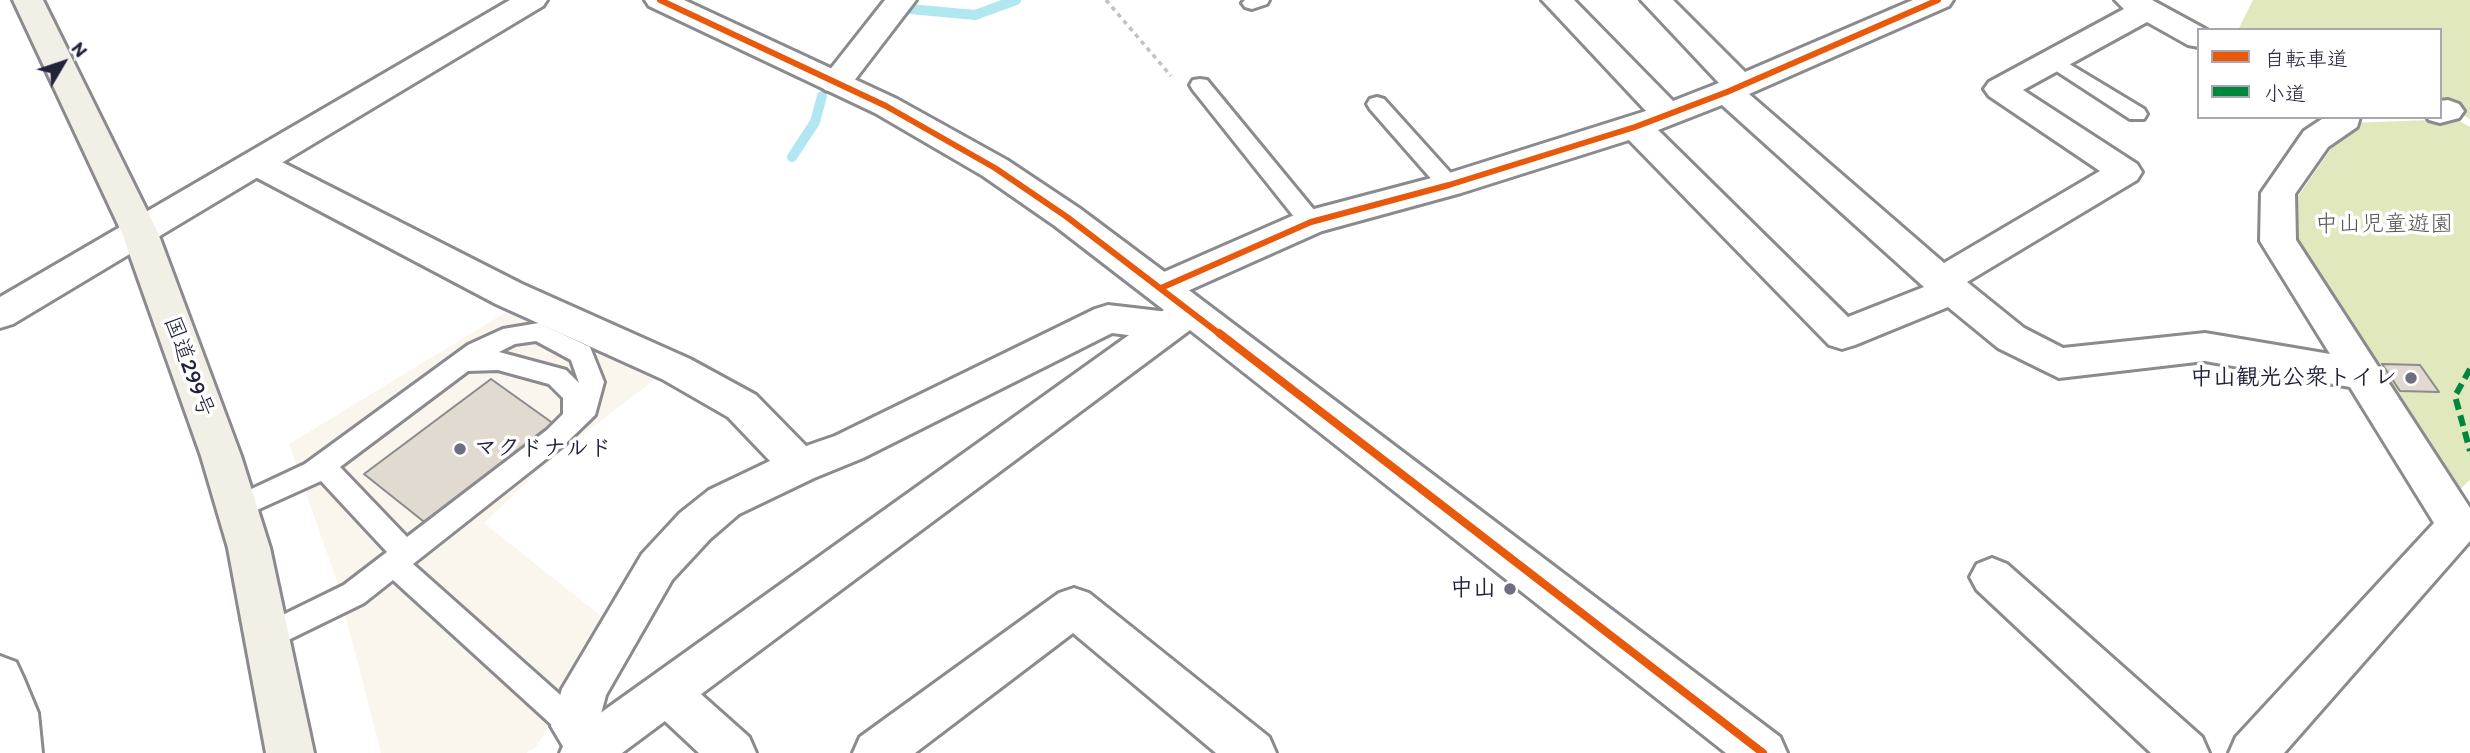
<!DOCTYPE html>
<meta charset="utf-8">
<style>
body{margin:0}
#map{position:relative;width:2470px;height:753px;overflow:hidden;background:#fff;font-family:Itim,"Klee One",sans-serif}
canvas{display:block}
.legend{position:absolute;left:2197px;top:28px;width:245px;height:91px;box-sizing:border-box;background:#fff;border:2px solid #a7a7b1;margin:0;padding:9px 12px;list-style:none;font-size:21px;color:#22223b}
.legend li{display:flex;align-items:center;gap:14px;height:35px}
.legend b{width:35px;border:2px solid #a7a7b1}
.north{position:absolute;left:28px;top:28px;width:70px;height:70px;-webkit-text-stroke:5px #fff;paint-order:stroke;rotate:51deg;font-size:19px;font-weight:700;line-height:28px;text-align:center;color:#22223b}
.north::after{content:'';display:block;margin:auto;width:24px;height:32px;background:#22223b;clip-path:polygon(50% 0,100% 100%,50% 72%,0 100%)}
</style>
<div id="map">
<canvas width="2470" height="753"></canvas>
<ul class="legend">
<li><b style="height:9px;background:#e8590c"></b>自転車道</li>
<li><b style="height:9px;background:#00873e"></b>小道</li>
</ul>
<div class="north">N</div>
</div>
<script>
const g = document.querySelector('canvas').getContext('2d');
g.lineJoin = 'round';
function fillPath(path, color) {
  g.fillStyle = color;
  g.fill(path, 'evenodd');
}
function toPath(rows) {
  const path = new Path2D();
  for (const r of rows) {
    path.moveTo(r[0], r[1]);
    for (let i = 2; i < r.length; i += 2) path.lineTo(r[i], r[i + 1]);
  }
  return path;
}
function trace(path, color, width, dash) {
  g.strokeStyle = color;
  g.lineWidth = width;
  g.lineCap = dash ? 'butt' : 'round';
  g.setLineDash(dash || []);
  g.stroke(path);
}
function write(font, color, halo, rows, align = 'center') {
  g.font = font + ' Itim,"Klee One",sans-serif';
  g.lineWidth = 7;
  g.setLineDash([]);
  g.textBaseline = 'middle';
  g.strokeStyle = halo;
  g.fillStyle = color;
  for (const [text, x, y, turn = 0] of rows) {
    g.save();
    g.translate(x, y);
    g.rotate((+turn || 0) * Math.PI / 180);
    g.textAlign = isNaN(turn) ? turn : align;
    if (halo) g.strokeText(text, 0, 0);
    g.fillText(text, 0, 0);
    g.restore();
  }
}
fillPath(toPath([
 [513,308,658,377,551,459,484,523,612,625,536,747,526,753,381,753,336,579,289,444]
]), '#faf5ed');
fillPath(toPath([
 [2253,0,2470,0,2470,119,2440,102,2440,30,2238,30],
 [2456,119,2470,127,2470,480,2455,494,2293,243,2294,202,2349,123]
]), '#e1e8be');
trace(toPath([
 [910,9,975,15,1016,0],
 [792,157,815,122,822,96]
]), '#b0e7f1', 10);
const building = toPath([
 [2382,364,2420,365,2439,392,2400,391,2382,364],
 [491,379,554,424,428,525,364,474,491,379]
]);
fillPath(building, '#e0dad1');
trace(building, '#8a8a8f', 2);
const service = toPath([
 [1245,0,1269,0,1267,4,1252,9,1245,7,1242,3,1245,0],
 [2051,53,2144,109,2147,114,2144,119,2130,119,2044,63,2041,59,2044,55,2051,53],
 [1200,79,1207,80,1319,216,1322,222,1319,228,1311,230,1303,228,1193,90,1190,85,1193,80,1200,79],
 [1377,97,1384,99,1457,180,1460,185,1457,190,1449,192,1441,190,1370,109,1367,104,1370,99,1377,97],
 [539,323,590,347,604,382,595,415,565,444,413,564,584,716,589,726,584,736,574,740,564,736,393,580,364,603,276,646,266,650,256,646,252,637,256,628,344,585,387,552,321,481,237,519,228,516,224,508,228,500,305,464,468,345,503,329,539,323],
 [536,341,571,360,579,383,566,370,499,352,515,344,536,341],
 [498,370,549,384,563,398,563,414,547,430,407,537,340,467,468,371,498,370]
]);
const minor = toPath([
 [885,0,916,0,847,90,836,93,825,90,820,83,825,76,885,0],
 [1542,0,1574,0,1673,101,1719,83,1641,0,1673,0,1745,72,1913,0,1953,0,1949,6,1749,94,1944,263,2100,171,1989,96,1984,89,1989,82,2124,9,2115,0,2152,0,2207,30,2199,30,2199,47,2188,45,2147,22,2023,90,2137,164,2142,172,2137,180,1967,282,2024,328,2063,348,2205,333,2330,354,2260,241,2261,193,2304,131,2325,117,2360,117,2357,127,2328,147,2295,194,2296,240,2470,508,2470,541,2284,753,2229,753,2236,737,2434,523,2350,387,2205,361,2059,378,1998,348,1948,307,1855,345,1842,349,1829,345,1629,140,1461,193,1322,231,1174,297,1161,301,1148,297,1143,288,1148,279,1299,213,1443,175,1646,111,1542,0],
 [1722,105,1924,287,1848,317,1658,130,1722,105],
 [2448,100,2459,104,2464,111,2459,118,2440,123,2429,120,2427,117,2440,117,2440,101,2448,100],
 [258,153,270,156,522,284,690,359,756,395,806,446,835,436,1095,309,1108,305,1168,312,1181,316,1187,326,1181,336,1168,340,1112,333,863,458,814,478,739,514,710,539,672,580,606,695,599,721,609,732,616,748,613,753,567,753,551,726,562,689,642,554,680,513,709,490,770,461,728,417,662,379,496,304,246,172,241,164,246,156,258,153],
 [1992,558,2007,564,2202,737,2209,753,2151,753,1977,590,1970,577,1977,564,1992,558],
 [1074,588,1089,593,1269,737,1276,753,1216,753,1073,633,915,753,853,753,860,737,1059,593,1074,588],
 [0,656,16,662,23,677,38,713,42,753,0,753,0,656],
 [668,673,684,679,749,737,756,753,699,753,652,709,645,694,652,679,668,673]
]);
const tertiary = toPath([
 [510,0,547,0,543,6,13,324,0,328,0,297,510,0],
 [645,0,684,0,897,99,1007,160,1079,208,1174,279,1780,737,1787,753,1726,753,1190,330,622,753,560,753,567,737,1164,310,1055,226,983,176,875,113,649,6,645,0]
]);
const trunk = toPath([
 [13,0,43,0,158,233,241,456,270,548,314,753,266,753,228,548,201,456,122,233,13,0]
]);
trace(service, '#8a8a8f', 6);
trace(minor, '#8a8a8f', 6);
trace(tertiary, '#8a8a8f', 6);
trace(trunk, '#8a8a8f', 6);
trace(toPath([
 [1106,0,1171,76]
]), '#c2c2c4', 3.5, [4.5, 4.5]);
fillPath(service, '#fff');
fillPath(minor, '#fff');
fillPath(tertiary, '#fff');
fillPath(trunk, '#f2efe6');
trace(toPath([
 [2470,369,2455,396,2470,451]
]), '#00873e', 6, [11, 6]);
trace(toPath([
 [660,0,886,106,995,168,1067,217,1221,335],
 [1161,288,1311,222,1449,185,1635,127,1727,92,1938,0]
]), '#e8590c', 6);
trace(toPath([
 [1219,333,1763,753]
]), '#e8590c', 8);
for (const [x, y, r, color] of [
 [2411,378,7,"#6f6f80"],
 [460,449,7,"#6f6f80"],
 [1510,589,7,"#6f6f80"]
]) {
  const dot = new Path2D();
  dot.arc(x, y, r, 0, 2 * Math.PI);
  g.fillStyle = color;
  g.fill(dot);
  trace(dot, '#fff', 2.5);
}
write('23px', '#545852', '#fff', [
 ["中山児童遊園",2384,225]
]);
write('23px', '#22223b', '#fff', [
 ["国道299号",188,367,70]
]);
write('bold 23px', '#22223b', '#fff', [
 ["中山観光公衆トイレ",2397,378],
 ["マクドナルド",474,449,"left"],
 ["中山",1496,589]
], 'right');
</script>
